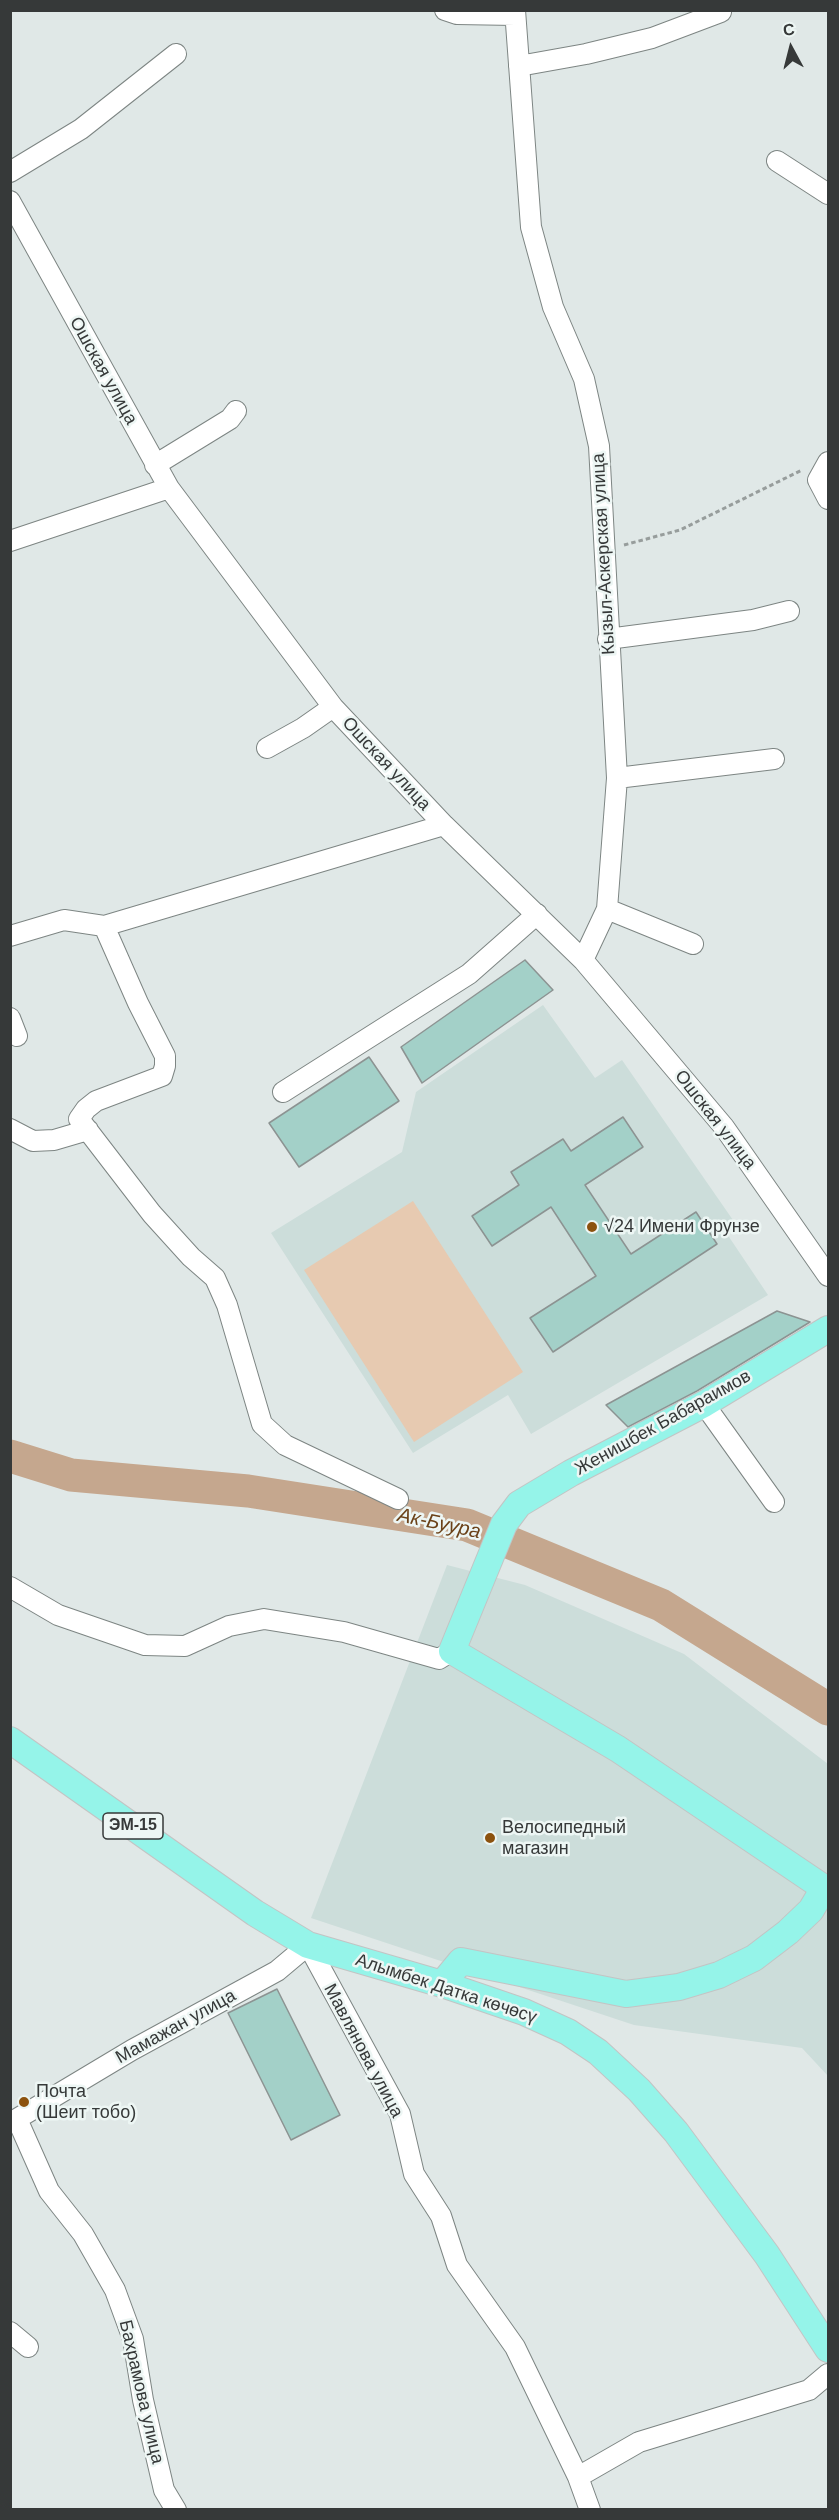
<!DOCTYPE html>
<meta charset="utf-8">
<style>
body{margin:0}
#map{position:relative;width:839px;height:2520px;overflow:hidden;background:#e0e8e7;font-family:Arial,sans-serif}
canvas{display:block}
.frame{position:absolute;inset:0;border:12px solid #363939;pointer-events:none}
.north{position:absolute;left:761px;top:18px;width:60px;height:60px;-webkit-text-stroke:4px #edf6f4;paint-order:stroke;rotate:353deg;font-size:16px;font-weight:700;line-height:24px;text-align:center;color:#363939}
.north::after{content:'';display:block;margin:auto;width:21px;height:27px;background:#363939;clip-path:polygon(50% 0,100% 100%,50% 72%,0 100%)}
</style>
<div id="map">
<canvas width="839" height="2520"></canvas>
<div class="frame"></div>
<div class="north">С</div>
</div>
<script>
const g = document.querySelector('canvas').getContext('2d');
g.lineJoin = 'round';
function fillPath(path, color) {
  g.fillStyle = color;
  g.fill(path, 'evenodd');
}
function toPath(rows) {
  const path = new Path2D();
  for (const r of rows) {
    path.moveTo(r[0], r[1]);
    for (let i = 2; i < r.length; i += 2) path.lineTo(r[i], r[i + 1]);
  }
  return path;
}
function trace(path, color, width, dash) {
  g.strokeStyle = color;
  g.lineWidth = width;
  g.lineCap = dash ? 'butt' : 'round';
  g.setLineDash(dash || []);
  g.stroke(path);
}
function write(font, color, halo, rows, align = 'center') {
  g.font = font + ' Arial,sans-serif';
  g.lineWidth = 5;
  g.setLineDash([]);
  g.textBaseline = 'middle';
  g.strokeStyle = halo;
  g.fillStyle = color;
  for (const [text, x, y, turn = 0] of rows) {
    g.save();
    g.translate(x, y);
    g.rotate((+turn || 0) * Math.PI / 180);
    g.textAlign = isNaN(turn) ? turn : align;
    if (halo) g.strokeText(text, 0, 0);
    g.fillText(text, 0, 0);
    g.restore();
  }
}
fillPath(toPath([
 [543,1005,595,1078,622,1060,735,1223,725,1231,768,1295,531,1434,508,1395,413,1453,271,1233,402,1152,416,1092],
 [447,1565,525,1585,684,1654,828,1764,828,2076,802,2048,634,2025,311,1918]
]), '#ccddda');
fillPath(toPath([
 [413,1201,523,1372,414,1442,304,1270]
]), '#e7cab1');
trace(toPath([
 [10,1456,71,1475,248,1491,467,1525,661,1605,828,1709]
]), '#c5a78e', 33);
const building = toPath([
 [525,960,553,990,422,1083,401,1047,525,960],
 [369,1057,399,1101,299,1167,269,1123,369,1057],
 [623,1117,643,1147,585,1185,631,1254,696,1212,717,1244,553,1352,530,1318,596,1276,551,1207,492,1246,472,1216,519,1185,511,1172,563,1139,571,1151,623,1117],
 [777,1311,810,1322,697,1391,628,1427,606,1405,777,1311],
 [277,1989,340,2115,291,2140,228,2013,277,1989]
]);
fillPath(building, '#a3d0c8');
trace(building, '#8c9392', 1.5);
const minor = toPath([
 [445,10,457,14,515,15],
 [515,10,531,227,553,307,584,379,599,446,617,778,607,909,583,960],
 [519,66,586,54,652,38,721,12],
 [777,161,828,194],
 [10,172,81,129,176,54],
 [10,201,169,488,333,707,444,825,583,960,724,1127,828,1276],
 [828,462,818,480,828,499],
 [155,465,230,419,236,411],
 [10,541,169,488],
 [608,639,753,620,789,611],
 [267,748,303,728,333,707],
 [617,778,774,759],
 [607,909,693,944],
 [10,936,64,920,104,926],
 [10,1018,17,1036],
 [283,1092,469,974,537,914],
 [10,1129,33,1141,54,1140,88,1130],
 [704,1404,774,1502],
 [398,1499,285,1445,262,1424,227,1305,215,1278,191,1257,152,1214,79,1119,86,1109,96,1101,162,1076,165,1066,165,1056,138,1003,104,926,444,825],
 [10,1587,58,1615,145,1645,185,1646,229,1626,264,1619,344,1632,439,1659,452,1651],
 [17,2119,49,2191,83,2234,115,2290,133,2339,143,2400,164,2490,176,2510],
 [10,2123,132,2050,277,1971,308,1945,400,2114,414,2174,441,2216,457,2265,515,2347,578,2477,590,2510],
 [10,2332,28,2347],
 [578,2477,639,2442,809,2390,828,2374]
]);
const major = toPath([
 [10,1740,255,1913,308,1945,442,1984,524,2012,568,2032,598,2052,639,2090,676,2132,767,2255,828,2349],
 [442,1984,461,1961,626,1994,679,1987,719,1975,754,1958,788,1932,811,1910,824,1888,618,1749,452,1651,504,1524,519,1504,571,1473,704,1404,828,1329]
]);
trace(minor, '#7d8583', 22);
trace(major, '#c3c4c4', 28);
trace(toPath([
 [624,545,680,530,802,470]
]), '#979d9c', 3, [4.5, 3]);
trace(minor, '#fff', 20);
trace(major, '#95f4e9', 26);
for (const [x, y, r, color] of [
 [592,1227,6,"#8c520e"],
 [490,1838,6,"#8c520e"],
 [24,2102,6,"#8c520e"]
]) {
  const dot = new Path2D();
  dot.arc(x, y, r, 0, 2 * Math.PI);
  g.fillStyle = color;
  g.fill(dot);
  trace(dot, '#edf6f4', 2);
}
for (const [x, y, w] of [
 [133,1826,60]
]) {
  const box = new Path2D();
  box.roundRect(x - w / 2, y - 13, w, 26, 4.5);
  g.fillStyle = '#edf6f4';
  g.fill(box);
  trace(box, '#363939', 1.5);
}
write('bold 16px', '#363939', null, [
 ["ЭМ-15",133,1826]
]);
write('18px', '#363939', '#edf6f4', [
 ["Ошская улица",103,371,61],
 ["Кызыл-Аскерская улица",604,554,-93],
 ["Ошская улица",386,764,47],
 ["Ошская улица",715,1120,52],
 ["Женишбек Бабараимов",663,1423,-29],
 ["Алымбек Датка көчөсү",446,1989,18],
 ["Мамажан улица",176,2027,-29],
 ["Мавлянова улица",363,2051,62],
 ["Бахрамова улица",141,2392,77]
]);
write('18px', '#363939', '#edf6f4', [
 ["√24 Имени Фрунзе",604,1227],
 ["Велосипедный",502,1828],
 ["магазин",502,1849],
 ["Почта",36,2092],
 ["(Шеит тобо)",36,2113]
], 'left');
write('italic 20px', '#6b4219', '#edf6f4', [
 ["Ак-Буура",439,1524,12]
]);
</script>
